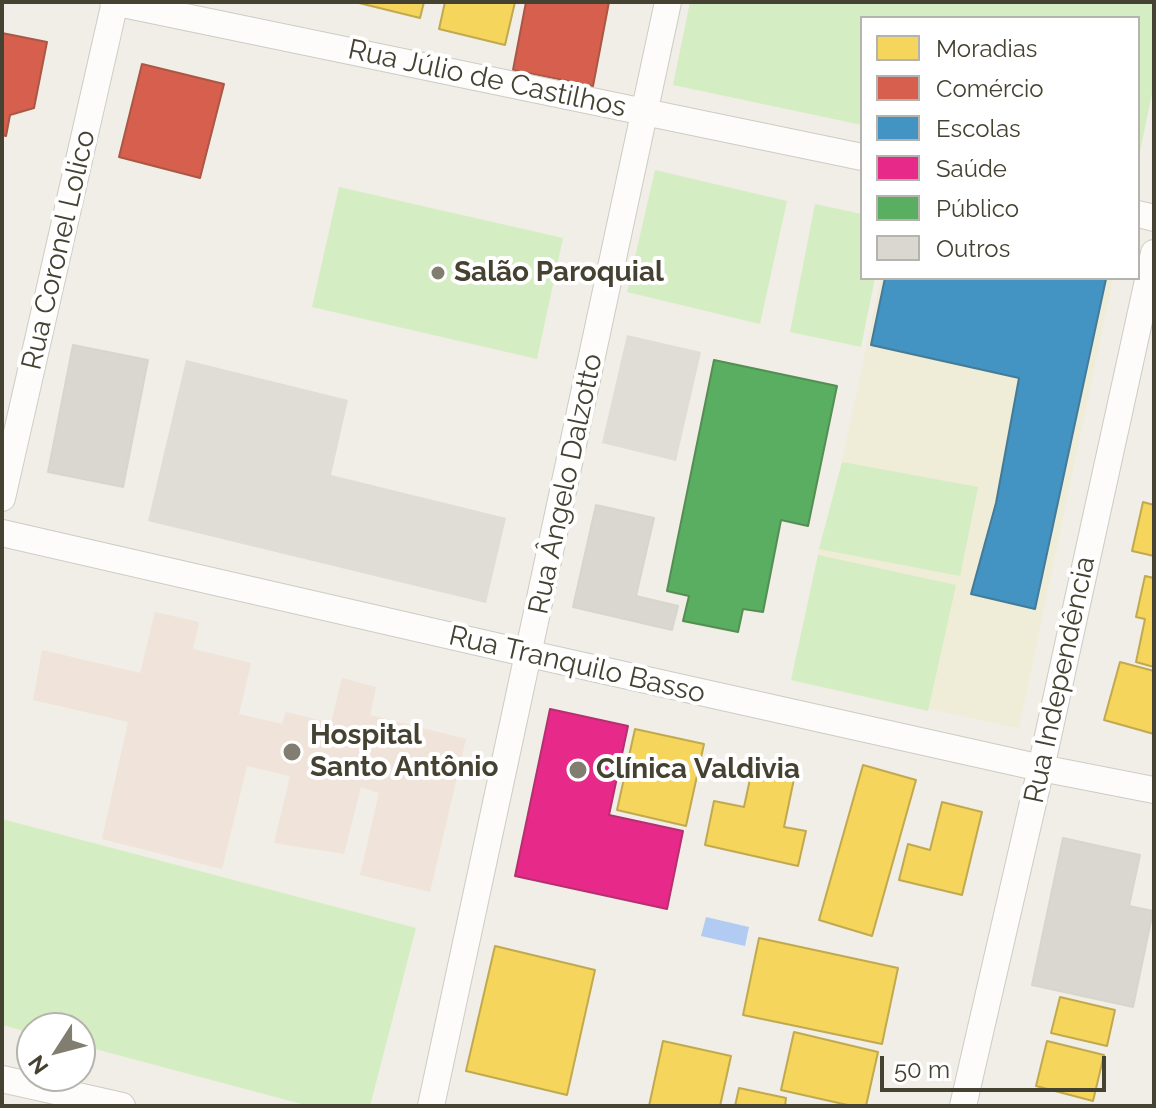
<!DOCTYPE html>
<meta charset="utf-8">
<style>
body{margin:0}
#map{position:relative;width:1156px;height:1108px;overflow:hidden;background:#f0eee6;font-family:Raleway,sans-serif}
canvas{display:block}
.frame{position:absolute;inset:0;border:4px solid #454232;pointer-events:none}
.legend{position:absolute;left:860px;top:16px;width:280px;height:264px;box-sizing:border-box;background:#fff;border:2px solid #b5b3ad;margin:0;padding:10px 14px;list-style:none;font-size:24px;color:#454232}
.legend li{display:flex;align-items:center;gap:16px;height:40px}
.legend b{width:40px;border:2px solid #b5b3ad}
.north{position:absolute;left:16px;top:1012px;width:80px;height:80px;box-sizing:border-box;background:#fff;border:2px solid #b5b3ad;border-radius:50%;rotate:234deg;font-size:22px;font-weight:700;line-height:32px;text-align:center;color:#454232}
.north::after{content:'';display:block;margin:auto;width:28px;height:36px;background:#817e71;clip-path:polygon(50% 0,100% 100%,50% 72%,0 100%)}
.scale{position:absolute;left:880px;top:1056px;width:226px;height:36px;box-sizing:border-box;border:4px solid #454232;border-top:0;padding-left:10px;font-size:24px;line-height:28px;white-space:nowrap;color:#454232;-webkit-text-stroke:6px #fff;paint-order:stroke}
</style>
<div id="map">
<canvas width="1156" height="1108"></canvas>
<div class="frame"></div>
<ul class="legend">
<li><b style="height:22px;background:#f6d55c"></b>Moradias</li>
<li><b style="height:22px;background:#d6604d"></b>Comércio</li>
<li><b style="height:22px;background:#4393c3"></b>Escolas</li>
<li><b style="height:22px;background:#e7298a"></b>Saúde</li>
<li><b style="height:22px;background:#5aae61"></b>Público</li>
<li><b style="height:22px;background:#d9d7cf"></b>Outros</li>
</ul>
<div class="north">N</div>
<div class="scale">50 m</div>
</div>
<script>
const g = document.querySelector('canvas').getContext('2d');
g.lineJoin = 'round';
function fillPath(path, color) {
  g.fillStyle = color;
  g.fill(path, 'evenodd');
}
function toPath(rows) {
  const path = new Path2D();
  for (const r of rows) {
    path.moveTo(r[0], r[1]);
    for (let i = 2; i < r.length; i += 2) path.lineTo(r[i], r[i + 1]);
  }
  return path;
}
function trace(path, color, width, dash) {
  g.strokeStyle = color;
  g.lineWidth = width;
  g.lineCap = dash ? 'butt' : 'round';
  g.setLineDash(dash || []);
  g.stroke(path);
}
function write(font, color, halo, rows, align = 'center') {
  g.font = font + ' Raleway,sans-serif';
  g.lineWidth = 8;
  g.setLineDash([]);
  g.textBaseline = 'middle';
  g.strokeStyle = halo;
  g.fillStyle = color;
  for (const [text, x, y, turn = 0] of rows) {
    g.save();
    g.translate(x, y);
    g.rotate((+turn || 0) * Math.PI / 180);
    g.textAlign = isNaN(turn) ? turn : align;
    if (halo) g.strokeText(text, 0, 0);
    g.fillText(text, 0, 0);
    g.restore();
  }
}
fillPath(toPath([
 [881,278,1113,278,1019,728,791,680,818,555,842,462]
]), '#efecd7');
fillPath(toPath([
 [155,612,199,622,193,649,251,663,239,714,282,724,286,712,331,723,342,678,376,687,370,715,466,739,430,892,360,875,379,793,361,787,344,854,274,843,290,776,247,766,222,869,102,839,128,722,33,700,42,650,140,673]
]), '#f0e3d9');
fillPath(toPath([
 [690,2,1154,2,1154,84,1138,161,1138,18,862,18,862,125,673,85],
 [655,170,787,201,760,324,627,292],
 [339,187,563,238,537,359,312,307],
 [815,204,862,214,862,278,875,278,861,347,790,332],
 [842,462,978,487,960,576,819,549],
 [818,555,956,585,928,711,791,680],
 [2,819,416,928,370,1106,309,1106,80,1045,80,1028,32,1028,32,1033,2,1025]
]), '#d5edc3');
fillPath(toPath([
 [627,335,701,352,676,461,602,443],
 [186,360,348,400,331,475,506,518,486,603,148,521]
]), '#dfddd6');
fillPath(toPath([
 [706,917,749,927,745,946,701,936]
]), '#b2cbf2');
const homes = toPath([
 [355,2,424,2,420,18,355,2],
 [445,2,515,2,505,45,439,29,445,2],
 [1143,502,1154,505,1154,556,1132,551,1143,502],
 [1145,576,1154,578,1154,667,1136,662,1145,619,1136,617,1145,576],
 [1120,662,1154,671,1154,734,1104,720,1120,662],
 [635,729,704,744,686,826,617,810,635,729],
 [753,765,795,774,784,827,806,831,798,866,705,845,714,801,744,807,753,765],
 [863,765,916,780,872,936,819,920,863,765],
 [942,802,982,812,962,895,899,880,908,844,930,850,942,802],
 [759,938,898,968,882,1044,743,1015,759,938],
 [495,946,595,970,567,1095,466,1071,495,946],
 [1060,997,1115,1010,1107,1046,1051,1033,1060,997],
 [794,1032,878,1052,866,1106,852,1106,781,1090,794,1032],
 [663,1041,731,1056,720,1106,649,1106,663,1041],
 [1047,1041,1104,1055,1093,1101,1036,1086,1047,1041],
 [739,1088,786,1098,785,1106,735,1106,739,1088]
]);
fillPath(homes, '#f6d55c');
trace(homes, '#c1a94f', 2);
const shops = toPath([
 [526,2,609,2,593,86,513,70,526,2],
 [2,33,47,42,34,108,10,115,6,136,2,135,2,33],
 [142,64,224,84,200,178,119,157,142,64]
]);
fillPath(shops, '#d6604d');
trace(shops, '#aa5745', 2);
const schools = toPath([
 [885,278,1106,279,1035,609,971,594,996,503,1019,378,871,345,885,278]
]);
fillPath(schools, '#4393c3');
trace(schools, '#447b98', 2);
const health = toPath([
 [550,709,628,726,609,815,683,831,667,909,515,876,550,709]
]);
fillPath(health, '#e7298a');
trace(health, '#b63070', 2);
const public = toPath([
 [714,360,837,386,808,526,781,520,763,612,743,609,738,632,683,621,689,596,667,591,714,360]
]);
fillPath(public, '#5aae61');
trace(public, '#548e53', 2);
const building = toPath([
 [73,345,148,360,123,487,48,472,73,345],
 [596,505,654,518,636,596,678,606,672,630,573,607,596,505],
 [1063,838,1140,855,1129,906,1153,911,1133,1007,1032,985,1063,838]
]);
fillPath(building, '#d9d7cf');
trace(building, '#d8d6cc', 2);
const minor = toPath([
 [113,2,862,157],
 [1138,214,1154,218],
 [2,498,115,2],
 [2,533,530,654,1041,768,1154,790],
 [2,1079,122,1106],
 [431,1106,668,2],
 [963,1106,1041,768,1154,253]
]);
trace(minor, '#cdccc4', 28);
trace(minor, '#fdfcfb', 26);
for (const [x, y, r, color] of [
 [438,273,8,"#817e71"],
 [292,752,10,"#817e71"],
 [578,770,10,"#817e71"]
]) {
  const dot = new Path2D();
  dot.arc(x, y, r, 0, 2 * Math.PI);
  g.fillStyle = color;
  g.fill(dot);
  trace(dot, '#fff', 3);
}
write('28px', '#454232', '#fff', [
 ["Rua Júlio de Castilhos",487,79,12],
 ["Rua Coronel Lolico",59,250,-77],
 ["Rua Ângelo Dalzotto",566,484,-78],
 ["Rua Tranquilo Basso",577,665,13],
 ["Rua Independência",1060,680,-78]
]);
write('bold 28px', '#454232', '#fff', [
 ["Salão Paroquial",454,273],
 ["Hospital",310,736],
 ["Santo Antônio",310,768],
 ["Clínica Valdivia",596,770]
], 'left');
</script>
